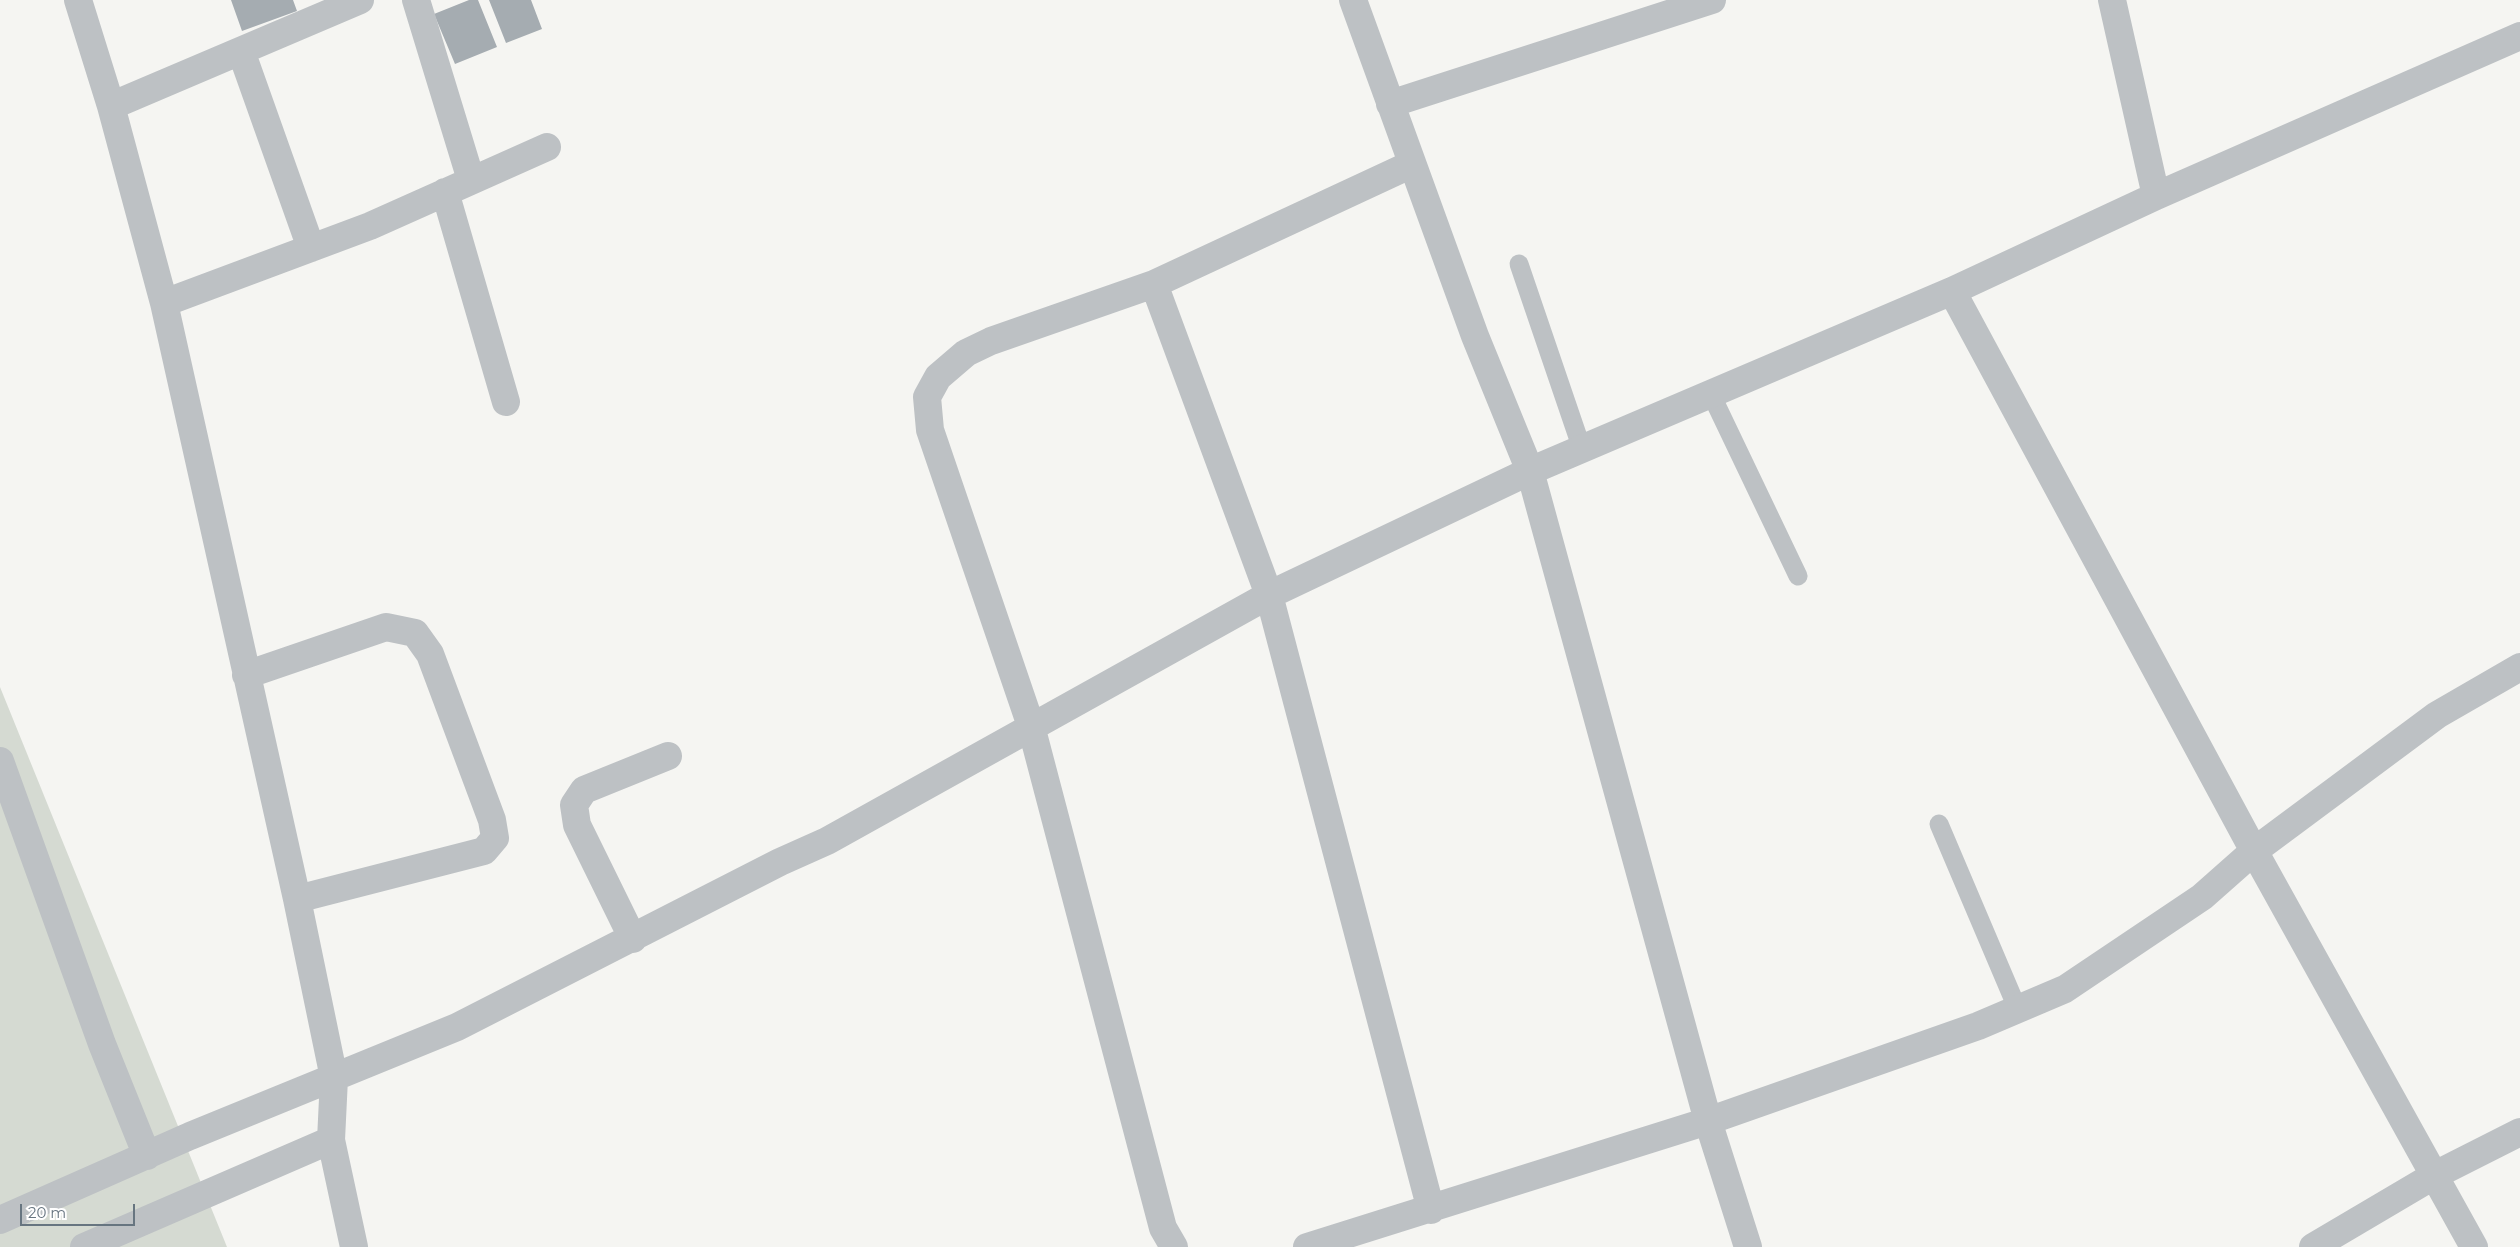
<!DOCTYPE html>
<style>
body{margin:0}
#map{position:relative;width:2520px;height:1247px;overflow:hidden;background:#f5f5f2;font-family:Montserrat,sans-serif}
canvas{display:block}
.scale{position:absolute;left:20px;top:1204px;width:115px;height:22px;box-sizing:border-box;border:2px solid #677580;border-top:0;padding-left:6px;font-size:15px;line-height:18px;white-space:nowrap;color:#677580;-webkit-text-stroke:4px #fff;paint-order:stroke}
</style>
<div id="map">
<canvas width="2520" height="1247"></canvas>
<div class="scale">20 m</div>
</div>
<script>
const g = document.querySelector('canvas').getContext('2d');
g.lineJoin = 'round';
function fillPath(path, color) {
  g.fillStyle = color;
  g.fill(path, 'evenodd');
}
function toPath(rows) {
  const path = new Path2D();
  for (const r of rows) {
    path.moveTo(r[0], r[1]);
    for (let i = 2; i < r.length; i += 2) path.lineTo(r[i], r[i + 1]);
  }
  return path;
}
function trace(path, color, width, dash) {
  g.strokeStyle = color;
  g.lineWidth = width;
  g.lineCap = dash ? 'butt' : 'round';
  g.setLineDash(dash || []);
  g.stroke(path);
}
fillPath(toPath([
 [0,687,227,1247,0,1247]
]), '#d5dad2');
fillPath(toPath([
 [231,0,293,0,297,11,242,31],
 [469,0,478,0,497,47,455,64,434,14],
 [489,0,531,0,542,29,506,43]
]), '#a5acb1');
trace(toPath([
 [1519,264,1582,449],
 [1711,394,1798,576],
 [1939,824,2018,1010]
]), '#bdc1c4', 19);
trace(toPath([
 [78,0,111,106,164,303,297,899,334,1078,331,1140,354,1247],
 [416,0,471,180],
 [1353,0,1475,336,1530,471,1708,1121,1748,1247],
 [2112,0,2156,196],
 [241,51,311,248],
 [1390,104,1712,0],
 [111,106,360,0],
 [445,192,506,402],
 [1154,284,1269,595,1431,1210],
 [1952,291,2254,851,2474,1247],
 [164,303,370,226,547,147],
 [246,675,386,627,415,633,430,654,492,820,495,838,484,851,297,899],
 [0,761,102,1044,147,1156],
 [633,939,577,825,574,805,584,790,668,756],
 [0,1220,190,1136,457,1027,780,862,827,841,1269,595,1530,471,1952,291,2156,196,2520,36],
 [84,1247,331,1140],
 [1174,1247,1163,1228,1031,726,930,430,927,397,938,377,966,353,991,341,1154,284,1412,164],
 [1307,1247,1708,1121,1978,1026,2065,989,2202,897,2254,851,2437,715,2520,667],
 [2313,1247,2435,1175,2520,1132]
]), '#bdc1c4', 28);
</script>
